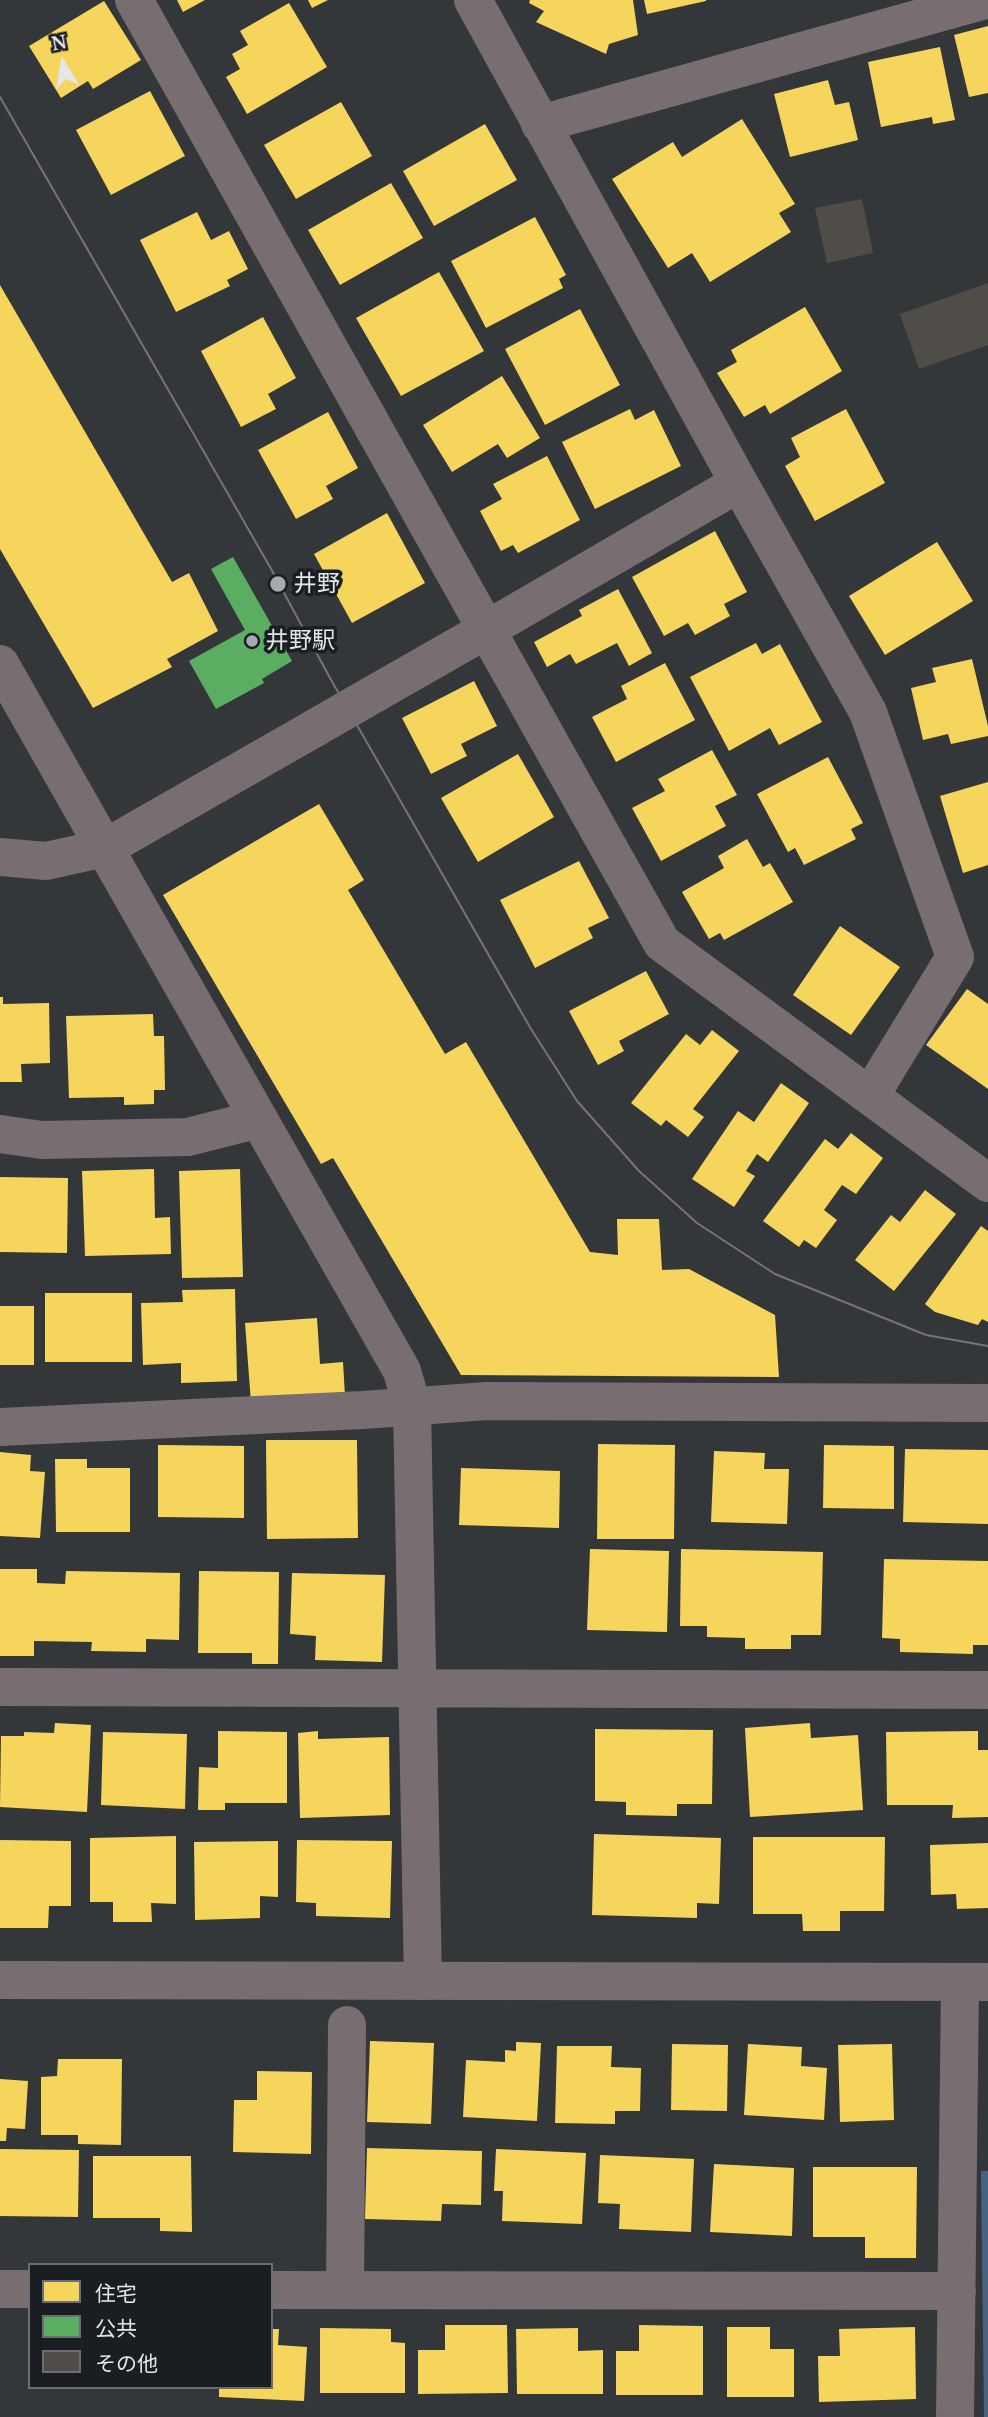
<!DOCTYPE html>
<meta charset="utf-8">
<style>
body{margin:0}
#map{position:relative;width:988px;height:2417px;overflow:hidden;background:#34373a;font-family:"Noto Serif","Noto Sans JP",serif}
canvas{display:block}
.legend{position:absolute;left:28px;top:2263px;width:245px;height:126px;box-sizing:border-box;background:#1a1d21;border:2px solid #6a6e72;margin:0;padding:9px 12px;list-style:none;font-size:21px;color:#e3e7ec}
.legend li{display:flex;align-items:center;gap:14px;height:35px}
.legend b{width:35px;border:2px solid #6a6e72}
.north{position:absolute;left:28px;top:28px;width:70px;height:70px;-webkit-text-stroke:5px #1a1d21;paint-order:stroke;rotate:349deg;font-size:19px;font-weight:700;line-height:28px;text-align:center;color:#e3e7ec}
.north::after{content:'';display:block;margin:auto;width:24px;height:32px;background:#e3e7ec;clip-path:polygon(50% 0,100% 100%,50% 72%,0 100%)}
</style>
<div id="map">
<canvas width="988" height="2417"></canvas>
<ul class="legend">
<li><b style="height:19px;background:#f6d55c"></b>住宅</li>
<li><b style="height:19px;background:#5aae61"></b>公共</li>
<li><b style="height:19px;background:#504d48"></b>その他</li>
</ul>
<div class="north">N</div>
</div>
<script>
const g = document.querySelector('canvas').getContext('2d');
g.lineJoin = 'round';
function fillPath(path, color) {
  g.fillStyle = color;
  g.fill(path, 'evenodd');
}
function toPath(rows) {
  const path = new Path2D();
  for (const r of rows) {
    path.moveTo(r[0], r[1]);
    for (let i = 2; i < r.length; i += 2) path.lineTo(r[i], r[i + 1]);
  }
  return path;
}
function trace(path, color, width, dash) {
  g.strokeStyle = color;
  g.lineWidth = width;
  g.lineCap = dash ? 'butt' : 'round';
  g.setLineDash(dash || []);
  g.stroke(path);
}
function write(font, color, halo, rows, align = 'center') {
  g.font = font + ' "Noto Serif","Noto Sans JP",serif';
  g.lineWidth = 7;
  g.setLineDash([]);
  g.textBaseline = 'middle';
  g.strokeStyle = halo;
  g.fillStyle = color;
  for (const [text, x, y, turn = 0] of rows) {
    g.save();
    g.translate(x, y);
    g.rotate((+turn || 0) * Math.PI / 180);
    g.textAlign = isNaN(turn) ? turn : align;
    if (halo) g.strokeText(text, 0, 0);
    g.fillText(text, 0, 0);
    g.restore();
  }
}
fillPath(toPath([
 [981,2171,988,2171,988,2417,984,2417]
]), '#486382');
fillPath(toPath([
 [177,0,205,0,183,12],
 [308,0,328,0,312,8],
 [530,0,633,0,638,35,609,44,606,54,536,22,544,11,529,3],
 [644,0,706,0,706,1,647,14],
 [104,1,141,60,93,89,88,81,61,98,29,46],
 [289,3,327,67,247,114,226,77,240,69,232,54,248,45,240,31],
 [988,26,988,93,969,97,954,35],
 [940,47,955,120,933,124,932,117,881,127,868,62],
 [828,80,835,105,849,102,858,140,790,157,774,94],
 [150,91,185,156,111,195,76,130],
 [341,102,372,156,296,199,264,145],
 [742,119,795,204,779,213,791,232,710,282,692,253,668,268,612,179,673,142,682,157],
 [485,124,517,180,434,226,403,171],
 [391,183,423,238,340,285,308,230],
 [197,212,211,240,229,231,248,269,227,280,230,286,176,312,140,240],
 [535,217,566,275,559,279,563,288,486,328,451,261],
 [439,272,484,351,401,396,356,318],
 [0,285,172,582,189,573,218,631,167,659,172,667,93,708,0,549],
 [805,307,842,371,770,414,765,405,744,417,717,373,737,362,731,350],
 [580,309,620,385,545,425,505,349],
 [263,317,296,378,268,394,276,409,241,427,201,351],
 [502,376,540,438,507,458,498,444,452,472,423,425],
 [630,409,635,420,654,410,681,466,595,509,562,442],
 [846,409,885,483,815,521,785,466,800,457,791,438],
 [328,412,358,468,326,486,333,499,296,519,258,450],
 [547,456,580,520,518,553,513,545,501,551,480,511,502,499,493,484],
 [387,513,425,583,352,623,314,554],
 [715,531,747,592,724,604,730,616,695,635,688,623,664,636,632,577],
 [937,542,973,601,885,655,849,596],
 [618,589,652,653,629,666,617,643,576,664,570,654,547,667,534,642,582,616,579,610],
 [756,643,762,654,780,644,822,722,779,745,770,728,729,751,690,677],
 [972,659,988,726,988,736,951,744,948,734,923,740,911,688,936,682,932,668],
 [665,663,695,720,616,762,592,717,627,699,621,686],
 [474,681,497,726,461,744,467,756,431,774,402,718],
 [712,750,737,795,715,806,726,826,661,861,632,808,665,791,658,779],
 [518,754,554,817,478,862,441,798],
 [828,757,863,823,851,829,856,839,804,865,795,848,788,852,757,794],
 [988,782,988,865,963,873,940,796],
 [319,804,364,880,348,890,445,1054,466,1042,590,1252,618,1255,617,1219,659,1219,662,1270,689,1269,775,1315,779,1377,461,1375,333,1158,321,1164,163,895],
 [747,839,763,867,770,863,793,902,724,940,720,933,709,939,682,892,724,868,718,856],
 [579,861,609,918,588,928,593,938,535,968,500,900],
 [840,926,900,967,851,1035,793,995],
 [646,971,669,1014,619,1041,624,1051,598,1065,569,1011],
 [967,989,988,1004,988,1089,926,1045],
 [0,997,3,997,3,1004,49,1003,50,1063,21,1064,22,1082,0,1082],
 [153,1014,154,1036,164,1036,165,1090,154,1090,154,1104,124,1105,124,1097,69,1098,66,1016],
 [712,1030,739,1051,693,1109,704,1117,688,1137,666,1120,661,1126,631,1103,686,1034,700,1045],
 [781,1083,809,1103,768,1162,757,1154,746,1171,755,1176,734,1207,692,1179,738,1111,754,1122],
 [851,1133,883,1158,856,1194,842,1185,824,1210,837,1220,816,1248,804,1240,799,1247,763,1221,825,1139,838,1149],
 [154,1169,155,1218,170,1217,171,1254,85,1256,82,1171],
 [240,1169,243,1277,182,1278,179,1171],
 [0,1177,68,1178,67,1253,0,1252],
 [925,1190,956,1214,894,1291,855,1260,891,1215,900,1222],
 [981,1226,988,1231,988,1322,982,1319,978,1325,935,1312,925,1304],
 [235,1289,237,1381,181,1383,181,1363,143,1365,141,1303,183,1302,182,1290],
 [45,1293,132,1293,132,1362,45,1362],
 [0,1306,34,1306,34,1365,0,1365],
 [317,1318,320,1364,343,1362,345,1396,251,1403,245,1323],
 [266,1440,357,1440,358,1538,267,1539],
 [598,1444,675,1445,674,1539,597,1539],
 [158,1445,244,1446,244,1518,158,1517],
 [824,1445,894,1446,894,1509,823,1508],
 [905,1449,988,1450,988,1524,903,1522],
 [714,1451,765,1453,764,1469,789,1469,787,1524,711,1522],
 [0,1452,31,1455,30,1471,45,1472,40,1538,0,1536],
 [55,1459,87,1459,87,1468,130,1468,130,1532,56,1532],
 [461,1468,560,1471,559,1528,459,1525],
 [590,1549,669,1551,667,1632,587,1630],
 [681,1549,823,1552,821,1635,791,1635,791,1649,745,1649,745,1638,707,1637,707,1626,680,1626],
 [884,1559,988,1561,988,1645,973,1645,973,1654,900,1652,900,1639,882,1638],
 [0,1569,37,1569,37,1583,65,1584,66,1571,180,1573,179,1640,146,1639,146,1652,91,1651,92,1642,34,1641,34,1656,0,1656],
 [199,1571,279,1572,278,1664,252,1664,252,1653,198,1653],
 [292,1573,385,1575,382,1662,315,1660,316,1636,290,1634],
 [55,1723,91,1725,87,1812,0,1807,1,1736,24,1736,24,1732,54,1733],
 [810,1723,811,1738,858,1735,863,1810,750,1817,745,1728],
 [595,1729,713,1730,712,1804,677,1804,677,1816,626,1815,626,1802,595,1801],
 [218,1731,287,1732,287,1803,225,1803,225,1810,198,1810,199,1767,218,1768],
 [318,1731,318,1739,389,1737,390,1815,300,1818,298,1733],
 [978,1731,978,1750,988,1750,988,1817,952,1818,953,1805,887,1805,886,1732],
 [103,1732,187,1734,185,1809,101,1805],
 [594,1834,721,1838,719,1904,697,1903,697,1918,592,1915],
 [176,1836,176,1904,151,1903,152,1922,113,1922,113,1902,90,1902,90,1838],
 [753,1837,885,1837,884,1911,840,1911,840,1931,803,1931,802,1914,753,1914],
 [0,1840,71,1841,71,1906,49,1906,48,1928,0,1928],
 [297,1840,392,1841,390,1918,316,1916,316,1903,296,1902],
 [278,1841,278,1897,260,1896,260,1918,195,1920,194,1842],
 [988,1843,988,1908,957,1909,956,1894,931,1895,930,1845],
 [370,2041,434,2043,431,2124,367,2122],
 [516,2042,541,2043,537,2121,463,2117,466,2060,505,2062,505,2050,516,2051],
 [672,2044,728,2045,727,2111,671,2110],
 [748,2044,802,2047,801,2066,827,2068,824,2120,744,2115],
 [892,2044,894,2120,840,2122,838,2045],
 [557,2046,612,2046,611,2067,641,2068,640,2111,615,2111,615,2124,555,2123],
 [58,2059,122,2059,121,2145,78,2144,78,2135,41,2135,41,2077,57,2076],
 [257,2071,312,2072,311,2154,233,2152,234,2100,257,2100],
 [0,2079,28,2081,25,2129,7,2128,6,2141,0,2141],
 [367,2148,482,2151,481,2205,442,2204,441,2221,365,2219],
 [0,2149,79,2150,78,2217,0,2216],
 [496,2149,586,2153,582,2224,502,2221,503,2191,494,2191],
 [600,2155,694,2159,691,2232,619,2229,620,2204,598,2203],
 [93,2156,191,2156,192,2232,160,2231,160,2218,93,2218],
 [714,2164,794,2168,792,2236,710,2232],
 [813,2167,917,2167,916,2258,865,2258,865,2237,813,2237],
 [445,2325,507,2325,508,2393,418,2394,418,2350,445,2350],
 [639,2325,703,2326,703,2395,616,2395,616,2351,639,2351],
 [727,2327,770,2327,770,2349,794,2349,794,2397,727,2397],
 [915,2327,916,2399,819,2402,818,2356,840,2356,839,2329],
 [320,2328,391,2329,391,2342,405,2343,405,2393,320,2393],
 [578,2328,578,2351,603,2350,603,2394,517,2394,516,2329],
 [271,2329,279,2329,278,2345,307,2347,304,2401,219,2397,219,2387,271,2387]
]), '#f6d55c');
fillPath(toPath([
 [233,557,292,661,262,679,264,683,216,709,189,661,245,630,211,569]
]), '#5aae61');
fillPath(toPath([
 [862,199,873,253,827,263,815,208],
 [988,283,988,345,919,369,900,314]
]), '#504d48');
trace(toPath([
 [374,694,486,630],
 [105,848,315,728]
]), '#786d70', 38);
trace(toPath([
 [134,0,662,943,988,1183],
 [473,0,739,483,868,712,955,957,870,1096],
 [540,124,985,0],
 [486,630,739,483],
 [0,664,402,1371,412,1406,423,1981],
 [0,857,46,861,105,848],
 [0,1134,42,1140,188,1137,259,1119],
 [0,1427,363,1410,487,1401,988,1403],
 [0,1687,988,1690],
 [0,2289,30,2289],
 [271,2290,957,2291],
 [345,2290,347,2025],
 [955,2417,960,1982]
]), '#786d70', 38);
trace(toPath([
 [0,1980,988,1982]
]), '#786d70', 38);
trace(toPath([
 [0,97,270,567,330,678,531,1029,577,1101,639,1171,697,1223,775,1274,926,1335,988,1346]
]), '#797276', 2);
trace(toPath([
 [315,728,374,694]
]), '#786d70', 38);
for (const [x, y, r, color] of [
 [278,584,9,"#a6a9ae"],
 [252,641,7,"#a6a9ae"]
]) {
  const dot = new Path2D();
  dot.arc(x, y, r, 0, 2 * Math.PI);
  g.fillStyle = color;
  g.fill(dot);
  trace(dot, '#1a1d21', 2.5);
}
write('23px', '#e3e7ec', '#1a1d21', [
 ["井野",294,584],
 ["井野駅",266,641]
], 'left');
</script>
